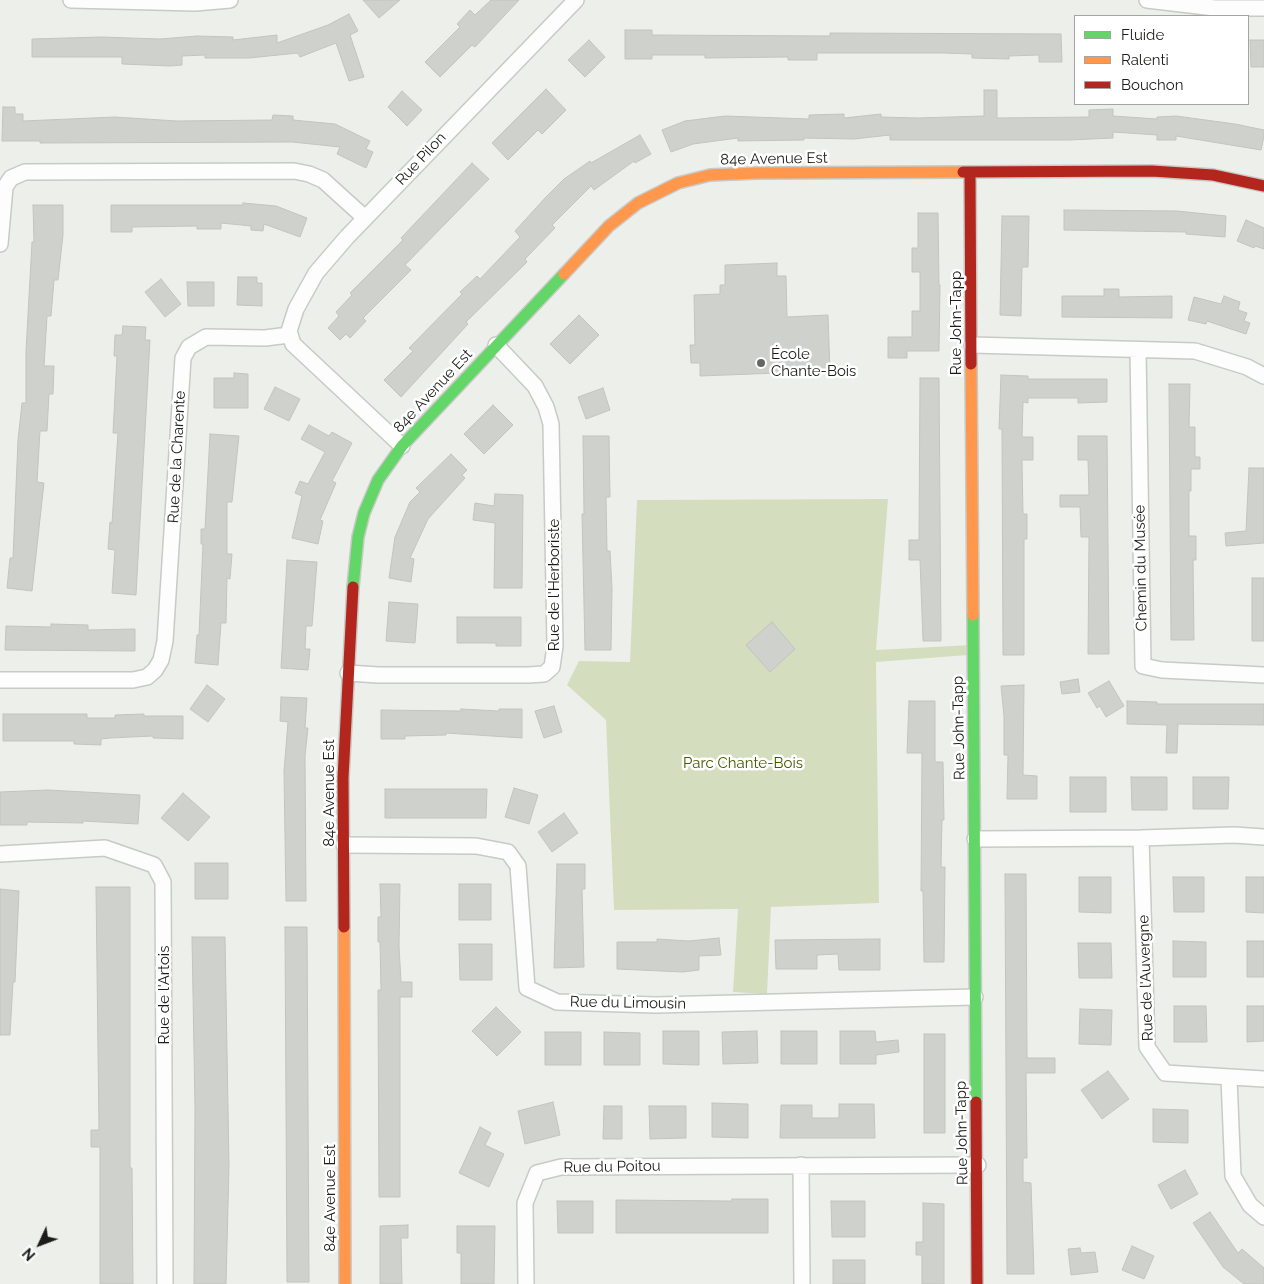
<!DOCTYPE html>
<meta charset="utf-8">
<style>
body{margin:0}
#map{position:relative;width:1264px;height:1284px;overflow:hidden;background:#edf0ea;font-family:Raleway,sans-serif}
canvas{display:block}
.legend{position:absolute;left:1074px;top:15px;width:175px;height:90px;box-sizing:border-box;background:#fff;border:1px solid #a4a5a3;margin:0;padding:6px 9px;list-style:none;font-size:15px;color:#1c1d1a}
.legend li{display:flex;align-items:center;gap:10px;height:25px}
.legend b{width:25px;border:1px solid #a4a5a3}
.north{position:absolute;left:15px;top:1219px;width:50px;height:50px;-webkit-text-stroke:4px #fff;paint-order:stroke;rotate:227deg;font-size:14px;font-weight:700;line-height:20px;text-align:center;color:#1c1d1a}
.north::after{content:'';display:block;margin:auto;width:18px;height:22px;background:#1c1d1a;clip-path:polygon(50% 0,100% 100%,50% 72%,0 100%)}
</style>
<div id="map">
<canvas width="1264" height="1284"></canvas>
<ul class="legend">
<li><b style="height:6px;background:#63d668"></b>Fluide</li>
<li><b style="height:6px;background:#ff974d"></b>Ralenti</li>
<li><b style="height:6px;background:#b3261e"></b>Bouchon</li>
</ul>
<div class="north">N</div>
</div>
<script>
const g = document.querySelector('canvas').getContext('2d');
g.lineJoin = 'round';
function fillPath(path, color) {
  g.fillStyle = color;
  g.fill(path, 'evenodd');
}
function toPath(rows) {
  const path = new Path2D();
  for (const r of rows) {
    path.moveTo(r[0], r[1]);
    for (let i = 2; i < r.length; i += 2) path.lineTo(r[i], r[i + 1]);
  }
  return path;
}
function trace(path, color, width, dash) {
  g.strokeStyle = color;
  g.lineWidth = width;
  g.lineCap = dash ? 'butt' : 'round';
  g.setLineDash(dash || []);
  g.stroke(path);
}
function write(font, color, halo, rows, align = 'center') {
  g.font = font + ' Raleway,sans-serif';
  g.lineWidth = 5;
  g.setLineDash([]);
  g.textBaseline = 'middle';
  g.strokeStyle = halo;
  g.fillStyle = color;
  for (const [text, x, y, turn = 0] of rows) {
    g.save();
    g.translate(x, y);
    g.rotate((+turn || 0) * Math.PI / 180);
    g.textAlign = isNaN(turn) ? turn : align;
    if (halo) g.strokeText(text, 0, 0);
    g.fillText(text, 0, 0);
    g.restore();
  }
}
fillPath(toPath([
 [888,499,876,650,971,645,968,655,876,662,879,903,771,907,767,994,733,992,738,909,614,910,606,720,567,685,579,661,630,662,637,500]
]), '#d4debf');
const building = toPath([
 [363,0,400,0,379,18,363,0],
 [491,0,519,0,475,47,472,45,440,77,425,62,460,27,457,24,470,10,475,15,491,0],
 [349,14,358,31,350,35,364,77,349,81,336,43,300,57,298,53,249,58,205,58,205,55,182,56,182,65,170,66,122,64,122,57,32,57,32,39,101,37,160,39,197,36,233,37,233,40,277,35,277,43,328,25,349,14],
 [625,30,652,30,652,35,830,36,830,33,1061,34,1062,62,1039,62,1039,55,1009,56,1009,59,972,58,972,54,943,53,817,53,817,60,788,60,788,57,705,58,705,55,652,55,652,59,625,59,625,30],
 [589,40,605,57,585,77,568,60,589,40],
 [1250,40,1264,40,1264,67,1251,67,1250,40],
 [546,89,566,110,542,134,538,130,508,160,492,143,546,89],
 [984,90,997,90,997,118,1089,117,1089,110,1113,109,1113,116,1157,119,1157,117,1176,116,1235,124,1264,130,1264,136,1261,150,1176,136,1176,140,1157,140,1157,135,1113,132,1113,138,1070,140,890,140,890,135,854,139,804,138,804,140,738,141,738,138,693,144,671,152,662,130,685,121,725,116,809,119,809,115,844,114,844,118,881,114,881,117,918,118,984,116,984,90],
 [402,91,422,110,407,126,388,107,402,91],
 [3,107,15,107,15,114,23,114,23,121,115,117,177,121,272,120,273,115,293,116,293,120,335,124,370,141,366,149,373,152,366,168,337,154,340,147,292,142,40,143,40,141,2,141,3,107],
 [640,135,651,154,635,163,634,161,594,190,591,186,552,225,555,228,525,259,527,262,466,322,468,324,401,397,384,380,413,351,409,348,462,294,460,292,477,276,480,279,520,237,515,231,545,198,564,179,590,161,591,163,640,135],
 [472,163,489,179,405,265,411,270,363,318,366,321,350,338,346,334,340,340,328,328,339,316,336,312,352,295,350,293,403,240,401,238,472,163],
 [243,203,276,206,307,218,300,237,264,224,263,231,251,230,251,226,221,223,221,229,197,229,197,226,132,227,132,232,111,232,111,205,243,205,243,203],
 [33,205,63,205,63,235,58,280,54,280,51,316,47,316,44,366,54,366,53,394,49,394,47,431,40,431,37,482,44,483,32,591,7,588,10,558,13,558,18,440,22,403,26,403,26,351,32,242,34,242,33,205],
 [1064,210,1177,211,1226,216,1225,237,1186,234,1186,232,1064,230,1064,210],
 [918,213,938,213,939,285,940,285,939,351,907,351,907,358,888,358,888,337,912,337,912,311,920,311,920,272,912,272,912,248,918,248,918,213],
 [1002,216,1029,216,1028,267,1022,267,1021,316,1000,315,1002,216],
 [1246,220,1264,228,1264,249,1255,246,1254,248,1237,241,1246,220],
 [777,263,777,276,786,276,787,317,828,315,830,371,700,376,700,363,691,363,690,345,695,345,694,295,720,294,720,285,725,285,725,265,777,263],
 [238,277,257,277,257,283,262,283,262,306,237,305,238,277],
 [161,279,181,304,165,317,145,292,161,279],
 [187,282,214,282,214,306,188,306,187,282],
 [1104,289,1119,289,1119,297,1172,296,1172,318,1062,317,1062,296,1104,296,1104,289],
 [1224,296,1240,302,1238,310,1247,313,1244,321,1250,323,1246,334,1207,321,1206,324,1188,320,1194,297,1221,304,1224,296],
 [579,315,599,335,570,364,550,344,579,315],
 [123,326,146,327,145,340,150,340,136,595,112,593,115,550,108,549,110,522,112,523,118,433,113,433,117,356,114,356,115,335,122,335,123,326],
 [234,373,248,374,248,408,214,408,214,378,234,378,234,373],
 [1001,375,1028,376,1028,379,1107,379,1107,402,1078,403,1078,398,1028,398,1028,403,1023,402,1022,437,1033,437,1033,460,1022,460,1023,514,1027,514,1027,539,1024,539,1024,655,1003,655,1002,429,999,429,1001,375],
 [920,378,939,378,941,641,923,641,920,560,909,560,909,540,919,540,920,378],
 [1169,384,1190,384,1189,427,1195,427,1195,457,1200,457,1200,469,1191,469,1191,491,1189,491,1189,536,1196,536,1196,560,1193,560,1194,640,1171,640,1169,384],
 [275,387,300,399,289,421,264,409,275,387],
 [603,388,610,410,586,419,578,397,603,388],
 [493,405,513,425,484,454,464,434,493,405],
 [309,425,329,436,332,432,352,443,332,481,336,483,320,520,323,521,318,544,292,538,302,496,295,493,300,481,308,484,325,452,301,439,309,425],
 [210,434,239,436,232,502,227,502,227,554,232,554,230,579,227,578,226,623,221,623,218,665,195,663,197,635,199,635,203,544,201,544,201,529,205,529,210,434],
 [583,436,609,436,610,497,606,497,607,551,610,551,612,589,611,650,585,650,582,514,584,514,583,436],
 [1078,436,1107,436,1109,654,1088,654,1089,537,1081,537,1080,507,1060,507,1060,495,1089,495,1088,460,1078,460,1078,436],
 [451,454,467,470,462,475,465,478,428,519,410,558,414,559,411,582,389,578,395,537,410,502,420,492,416,488,451,454],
 [1249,468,1264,468,1264,543,1226,546,1225,533,1246,531,1249,468],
 [495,494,523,495,522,588,494,588,495,523,473,520,475,503,494,506,495,494],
 [287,560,317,562,312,626,306,626,305,649,310,649,308,670,281,668,287,560],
 [1252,578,1264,578,1264,641,1252,641,1252,578],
 [389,602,418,604,415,643,386,641,389,602],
 [457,617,521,617,521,646,496,646,496,643,457,643,457,617],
 [772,622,795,649,770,672,746,645,772,622],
 [51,624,88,625,88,630,135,629,135,651,5,650,6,626,51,627,51,624],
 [1078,679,1080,692,1062,694,1060,682,1078,679],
 [1109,681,1124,706,1106,717,1100,706,1097,708,1088,693,1109,681],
 [207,685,225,699,208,722,190,709,207,685],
 [1024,685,1023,775,1037,776,1037,799,1007,799,1008,755,1004,755,1004,716,1001,686,1024,685],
 [281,697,307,698,305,728,308,728,305,756,306,901,286,901,284,771,288,722,280,721,281,697],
 [909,701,935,701,935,762,943,762,944,820,942,820,941,867,945,867,944,962,924,962,923,891,921,891,922,753,907,753,909,701],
 [1127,701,1157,702,1157,704,1264,704,1264,725,1178,724,1177,753,1166,753,1167,725,1127,724,1127,701],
 [554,706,562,732,544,738,535,711,554,706],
 [461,709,499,711,499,709,522,709,522,738,446,733,446,735,405,736,405,739,381,739,381,710,461,711,461,709],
 [3,714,87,714,87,718,115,718,115,715,144,714,144,716,183,716,183,739,153,738,153,736,110,738,101,739,101,745,74,744,74,741,3,741,3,714],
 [1070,777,1106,777,1106,812,1070,812,1070,777],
 [1131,777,1167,777,1167,810,1132,810,1131,777],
 [1193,777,1229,777,1228,809,1193,809,1193,777],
 [514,788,538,795,529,824,505,817,514,788],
 [385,789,487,789,486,818,385,818,385,789],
 [48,790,140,795,138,824,83,821,83,823,27,822,27,825,0,825,0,792,48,790],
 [183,793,210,817,188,841,161,818,183,793],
 [564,813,578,833,552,852,538,832,564,813],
 [195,863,228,863,228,899,195,899,195,863],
 [557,864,585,864,585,889,582,889,584,967,554,968,557,864],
 [1005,874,1026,874,1027,1058,1055,1058,1055,1073,1026,1073,1027,1158,1023,1158,1023,1182,1031,1183,1034,1274,1007,1274,1005,874],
 [1079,877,1111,877,1111,913,1079,912,1079,877],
 [1173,877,1204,877,1204,912,1174,912,1173,877],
 [1246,877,1264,877,1264,913,1246,912,1246,877],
 [380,884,400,884,399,946,401,982,412,982,412,997,400,997,400,1197,379,1197,378,990,381,990,380,942,378,942,378,917,381,917,380,884],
 [459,884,491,884,491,920,459,920,459,884],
 [96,887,130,887,130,1168,132,1168,133,1284,100,1284,100,1147,91,1147,91,1130,99,1130,96,887],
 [0,889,19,891,15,982,13,982,10,1035,0,1035,0,889],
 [285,927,307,927,309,1282,287,1282,285,927],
 [192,937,225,937,229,1165,226,1284,194,1284,195,1108,192,937],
 [719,938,721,955,699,956,699,970,683,972,617,969,617,942,657,942,657,939,689,941,719,938],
 [880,939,880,970,839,970,838,954,817,955,817,969,776,969,775,940,880,939],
 [1173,941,1206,942,1206,977,1173,977,1173,941],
 [1247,941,1264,941,1264,977,1247,977,1247,941],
 [1078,943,1111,943,1112,978,1079,978,1078,943],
 [459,944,492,944,492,980,460,980,459,944],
 [1174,1006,1206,1006,1207,1042,1174,1042,1174,1006],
 [1247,1006,1264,1006,1264,1041,1247,1042,1247,1006],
 [496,1007,521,1032,497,1056,472,1031,496,1007],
 [1080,1009,1112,1010,1111,1045,1079,1044,1080,1009],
 [663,1031,699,1031,699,1065,663,1064,663,1031],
 [757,1031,758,1063,723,1064,722,1032,757,1031],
 [781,1031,817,1031,817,1064,781,1064,781,1031],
 [840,1031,875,1031,876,1042,898,1040,899,1052,876,1055,876,1064,840,1064,840,1031],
 [545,1032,581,1032,581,1065,545,1065,545,1032],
 [604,1032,640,1033,640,1065,604,1065,604,1032],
 [924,1034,945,1034,945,1133,924,1133,924,1034],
 [1108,1071,1129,1099,1102,1119,1081,1090,1108,1071],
 [553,1102,560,1135,525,1144,518,1111,553,1102],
 [712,1103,748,1104,748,1138,712,1137,712,1103],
 [839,1104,874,1104,875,1138,780,1138,781,1105,812,1105,812,1118,839,1118,839,1104],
 [604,1106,622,1106,622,1139,603,1139,604,1106],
 [649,1106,686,1106,686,1138,650,1139,649,1106],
 [1153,1109,1188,1110,1188,1143,1153,1142,1153,1109],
 [480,1127,491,1133,485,1145,504,1154,489,1187,459,1173,480,1127],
 [1185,1170,1198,1194,1171,1209,1158,1185,1185,1170],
 [732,1199,768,1199,768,1233,616,1233,616,1200,732,1201,732,1199],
 [557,1201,593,1201,593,1233,558,1233,557,1201],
 [831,1201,865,1201,865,1237,832,1237,831,1201],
 [923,1203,944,1204,944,1284,922,1284,922,1255,916,1255,916,1242,923,1242,923,1203],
 [1210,1212,1238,1253,1242,1249,1264,1268,1264,1284,1244,1284,1223,1267,1193,1223,1210,1212],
 [408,1225,408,1238,401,1238,402,1284,380,1284,380,1226,408,1225],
 [457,1226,495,1226,494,1284,461,1284,461,1253,457,1253,457,1226],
 [1132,1246,1154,1256,1144,1279,1122,1270,1132,1246],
 [1080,1248,1081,1253,1095,1252,1098,1272,1071,1275,1068,1249,1080,1248],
 [833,1260,865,1260,865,1284,833,1284,833,1260]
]);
fillPath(building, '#cfd1cd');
trace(building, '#c2c4c0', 1);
const street = toPath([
 [71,0,195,3,230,0],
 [1147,0,1215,8,1264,8],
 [0,244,5,187,11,178,25,172,294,171,309,174,323,180,365,218],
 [972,345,1195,351,1247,367,1264,376],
 [1138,350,1143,666,1162,670,1264,675],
 [402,446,293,344,289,331,296,309,316,273,347,237,576,0],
 [348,673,378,675,528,675,544,674,552,667,555,646,551,424,546,407,535,386,496,345],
 [0,680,133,680,147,677,155,670,161,660,165,641,183,358,189,347,206,337,265,338,289,335],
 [1141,838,1147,1047,1165,1073,1264,1079],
 [975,839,1141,838,1234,835,1264,837],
 [344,845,476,846,508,852,518,866,527,988,557,1002,656,1005,975,997],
 [0,854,105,848,154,865,163,882,165,1284],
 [1229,1078,1233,1176,1250,1205,1264,1217],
 [801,1165,802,1284],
 [526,1284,525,1203,537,1173,561,1167,978,1165]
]);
const fast = toPath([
 [353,587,358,537,364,513,378,480,402,446,564,274],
 [973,615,976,1102]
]);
const slow = toPath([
 [564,274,609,226,638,203,678,183,710,175,758,173,963,172],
 [971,364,973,615],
 [344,927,345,1284]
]);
const jam = toPath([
 [963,172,1152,171,1213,175,1264,186],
 [970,172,971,364],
 [344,927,343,778,353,587],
 [976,1102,977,1284]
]);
trace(street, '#c7cac5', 18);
trace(fast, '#c7cac5', 14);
trace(slow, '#c7cac5', 14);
trace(jam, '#c7cac5', 14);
trace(street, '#fcfdfc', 15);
trace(fast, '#63d668', 11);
trace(slow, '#ff974d', 11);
trace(jam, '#b3261e', 11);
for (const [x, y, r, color] of [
 [761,363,5,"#656763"]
]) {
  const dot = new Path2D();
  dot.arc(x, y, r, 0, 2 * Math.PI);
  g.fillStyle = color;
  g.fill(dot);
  trace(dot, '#fff', 2);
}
write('15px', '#1c1d1a', '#fff', [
 ["Rue Pilon",421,159,-47],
 ["84e Avenue Est",774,159,-1],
 ["Rue John-Tapp",956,323,-90],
 ["84e Avenue Est",433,391,-47],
 ["Rue de la Charente",177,457,-87],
 ["Chemin du Musée",1141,568,-91],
 ["Rue de l'Herboriste",554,585,-90],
 ["Rue John-Tapp",959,728,-91],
 ["84e Avenue Est",329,793,-90],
 ["Rue de l'Auvergne",1146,978,-92],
 ["Rue de l'Artois",164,995,-90],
 ["Rue du Limousin",628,1003,1],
 ["Rue John-Tapp",962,1133,-91],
 ["Rue du Poitou",612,1167,-1],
 ["84e Avenue Est",330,1198,-90]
]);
write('15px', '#1c1d1a', '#fff', [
 ["École",771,354],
 ["Chante-Bois",771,371]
], 'left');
write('15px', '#475902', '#fff', [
 ["Parc Chante-Bois",743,763]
]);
</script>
